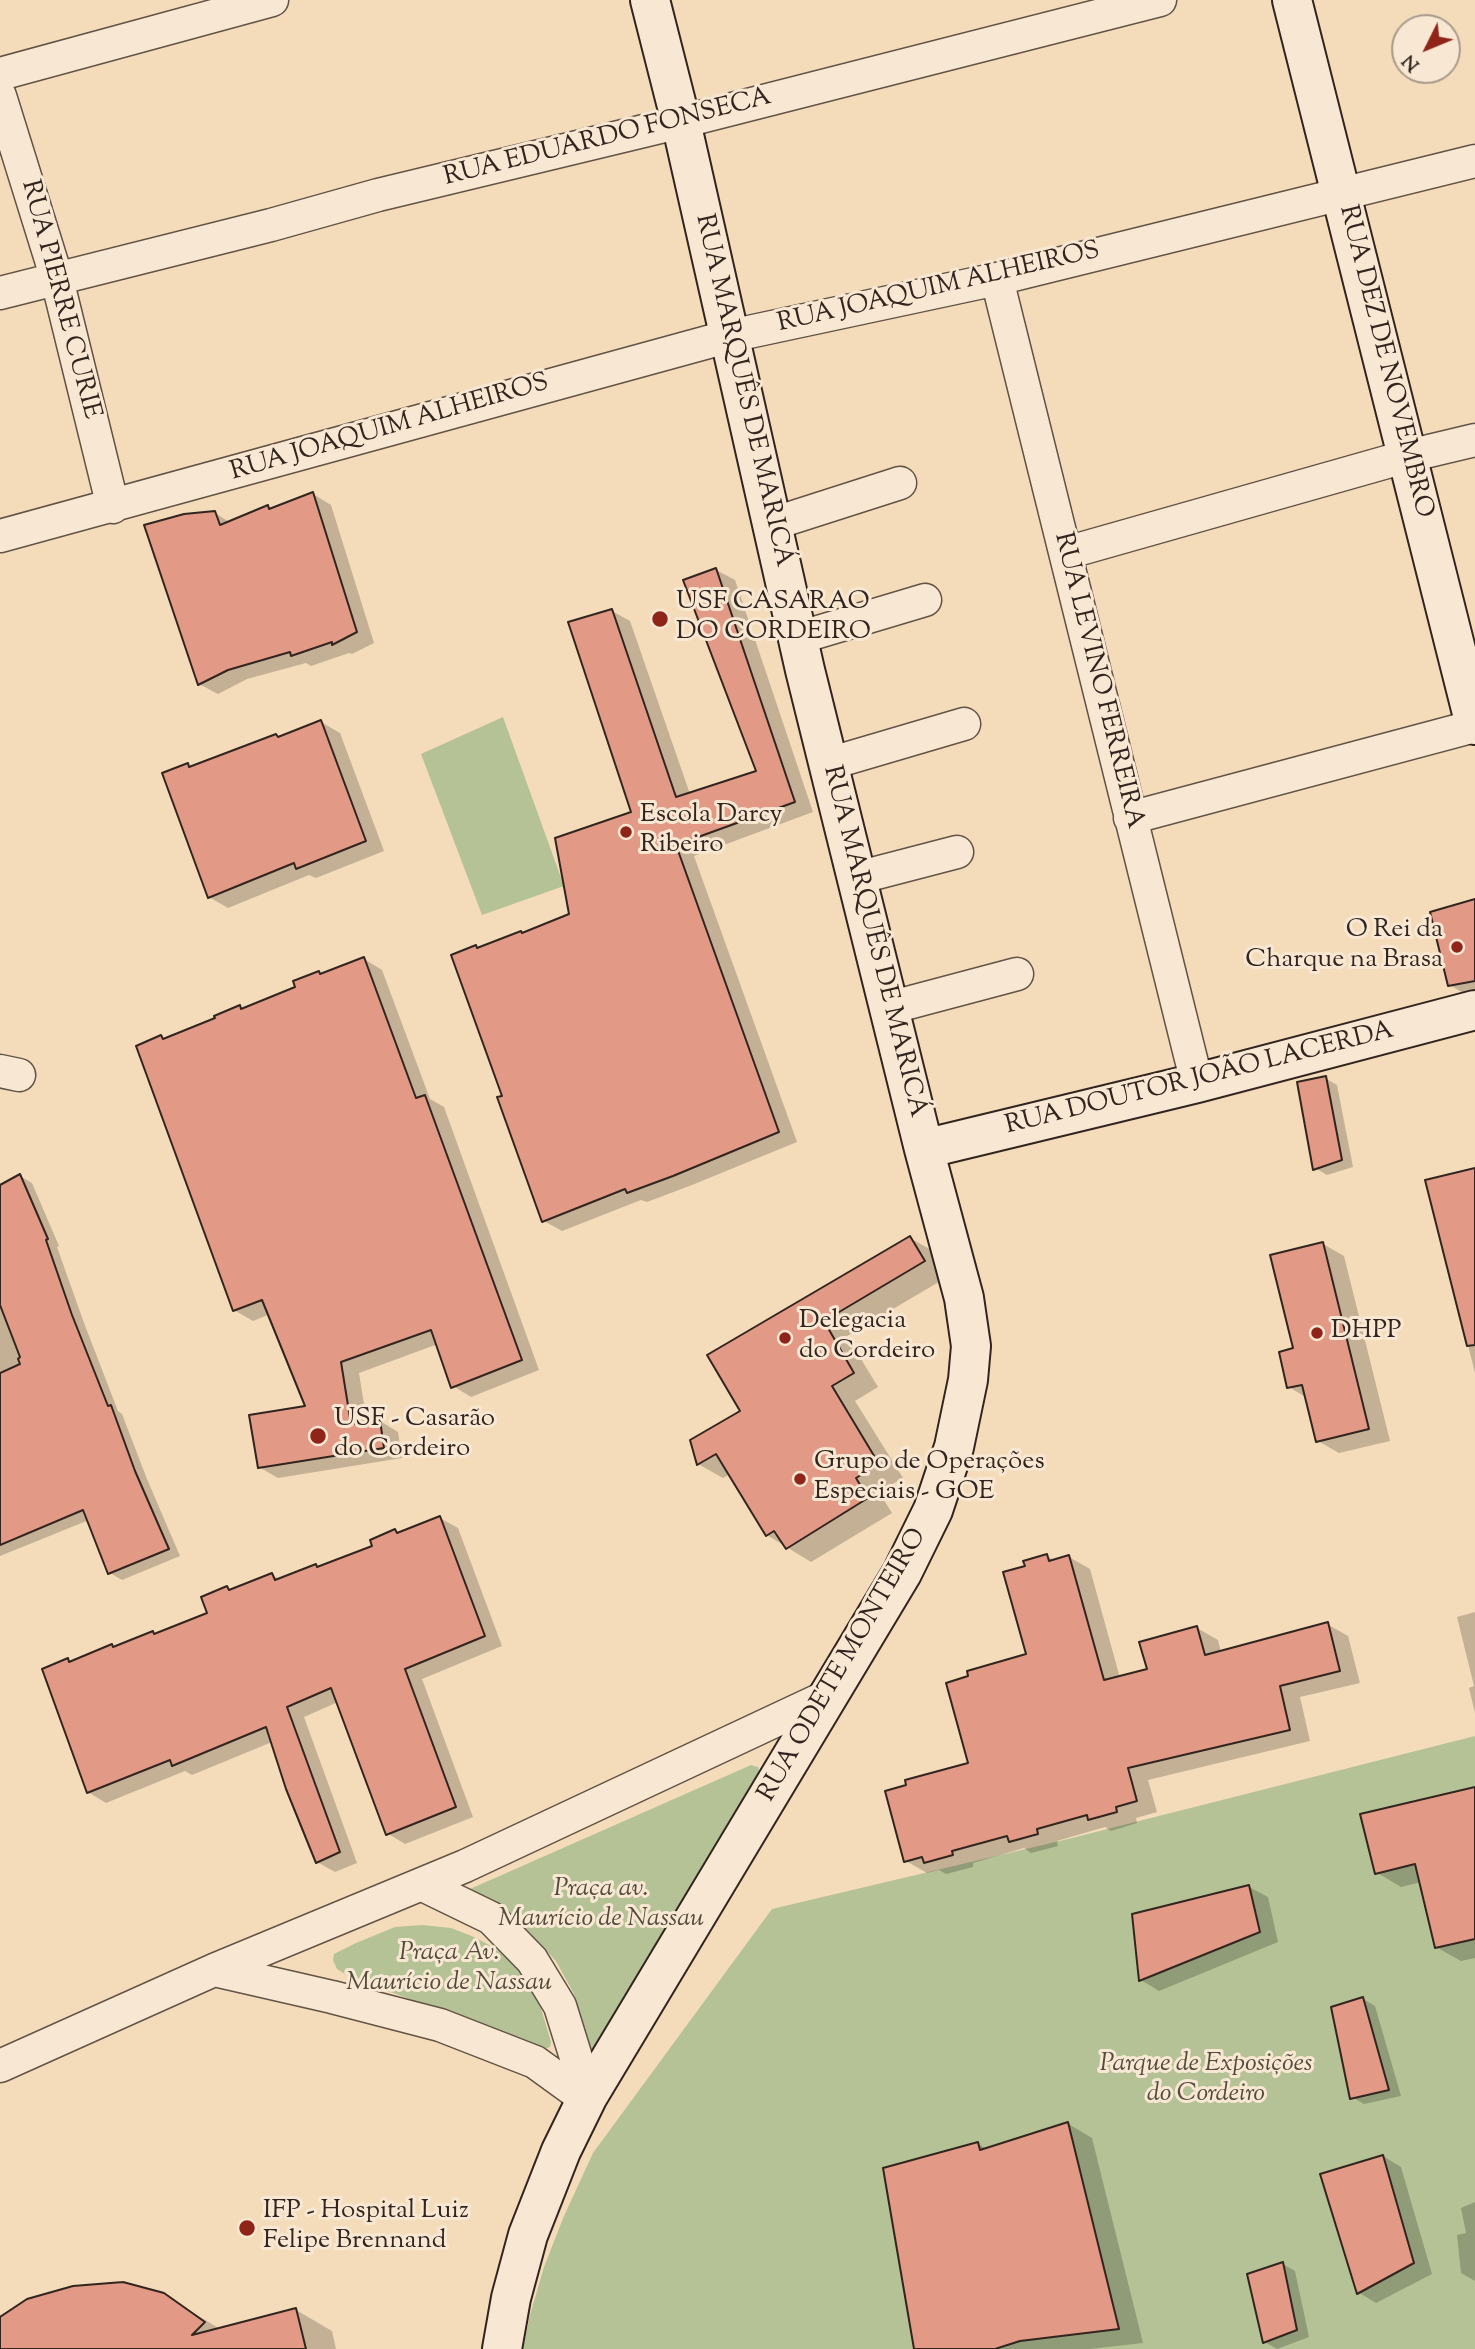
<!DOCTYPE html>
<meta charset="utf-8">
<style>
body{margin:0}
#map{position:relative;width:1475px;height:2349px;overflow:hidden;background:#f4dcbb;font-family:"Sorts Mill Goudy",serif}
canvas{display:block}
.north{position:absolute;left:1391px;top:14px;width:70px;height:70px;box-sizing:border-box;background:#f8e8d3;border:2px solid #a99a8b;border-radius:50%;rotate:227deg;font-size:19px;font-weight:700;line-height:28px;text-align:center;color:#32251f}
.north::after{content:'';display:block;margin:auto;width:24px;height:32px;background:#8f2418;clip-path:polygon(50% 0,100% 100%,50% 72%,0 100%)}
</style>
<div id="map">
<canvas width="1475" height="2349"></canvas>
<div class="north">N</div>
</div>
<script>
const g = document.querySelector('canvas').getContext('2d');
g.lineJoin = 'round';
function fillPath(path, color) {
  g.fillStyle = color;
  g.fill(path, 'evenodd');
}
function toPath(rows) {
  const path = new Path2D();
  for (const r of rows) {
    path.moveTo(r[0], r[1]);
    for (let i = 2; i < r.length; i += 2) path.lineTo(r[i], r[i + 1]);
  }
  return path;
}
function trace(path, color, width, dash) {
  g.strokeStyle = color;
  g.lineWidth = width;
  g.lineCap = dash ? 'butt' : 'round';
  g.setLineDash(dash || []);
  g.stroke(path);
}
function write(font, color, halo, rows, align = 'center') {
  g.font = font + ' "Sorts Mill Goudy",serif';
  g.lineWidth = 6;
  g.setLineDash([]);
  g.textBaseline = 'middle';
  g.strokeStyle = halo;
  g.fillStyle = color;
  for (const [text, x, y, turn = 0] of rows) {
    g.save();
    g.translate(x, y);
    g.rotate((+turn || 0) * Math.PI / 180);
    g.textAlign = isNaN(turn) ? turn : align;
    if (halo) g.strokeText(text, 0, 0);
    g.fillText(text, 0, 0);
    g.restore();
  }
}
fillPath(toPath([
 [503,717,564,886,482,915,421,754],
 [1475,1736,1475,2349,523,2349,530,2315,544,2267,564,2216,593,2153,772,1909,1068,1839],
 [751,1765,758,1767,760,1773,593,2057,589,2056,574,1994,556,1961,526,1929,469,1893,470,1889],
 [422,1925,451,1928,474,1937,493,1947,513,1963,530,1985,539,2002,551,2042,550,2047,545,2049,350,1977,337,1969,333,1960,334,1954,356,1943,395,1927]
]), '#b5c295');
fillPath(toPath([
 [313,494,331,505,374,643,352,654,349,653,311,666,306,663,247,679,218,694,199,684,215,513,231,523,268,507,271,510],
 [716,570,735,580,813,812,694,856,797,1142,692,1185,647,1202,641,1200,562,1231,544,1221,504,1097,476,947,480,949,524,934,571,915,633,813,612,611,630,621,690,794,758,772],
 [321,722,340,733,384,851,316,878,309,875,228,908,209,897,188,765,192,767,276,735,281,738],
 [1475,901,1475,995,1468,996,1450,985],
 [364,959,382,970,430,1099,444,1107,539,1370,471,1397,453,1386,438,1344,359,1373,367,1423,380,1421,398,1432,402,1458,278,1478,259,1467,308,1407,270,1314,253,1321,234,1310,161,1037,166,1040,240,1007,244,1010,297,988,319,973,323,975],
 [1325,1078,1337,1085,1353,1167,1327,1175,1315,1168],
 [1475,1170,1475,1373,1427,1181],
 [20,1176,32,1183,59,1246,57,1247,84,1323,118,1411,122,1414,147,1479,180,1556,122,1580,110,1573,89,1520,0,1556,0,1187],
 [910,1238,935,1252,949,1276,847,1336,878,1387,855,1401,903,1478,879,1492,892,1513,811,1562,767,1535,730,1474,723,1478,698,1464,692,1441,743,1412,709,1355],
 [1323,1244,1344,1256,1390,1441,1339,1453,1318,1441,1307,1398,1289,1387,1295,1349],
 [440,1518,458,1528,502,1646,422,1679,473,1817,405,1844,387,1833,338,1702,304,1717,357,1863,335,1872,317,1862,272,1742,192,1775,185,1771,106,1803,88,1792,67,1660,71,1662,152,1632,157,1635,210,1614,227,1588,231,1591,272,1575,281,1580,316,1566,320,1568,374,1547,395,1531,400,1534],
 [1047,1556,1055,1561,1069,1557,1090,1569,1120,1678,1149,1670,1197,1628,1218,1640,1221,1652,1327,1624,1348,1636,1360,1683,1300,1697,1310,1741,1148,1780,1157,1812,1136,1818,1137,1823,1111,1831,1105,1827,1057,1841,1058,1846,1031,1853,1024,1848,973,1863,973,1867,946,1874,939,1870,927,1873,906,1861,971,1764,1029,1656,1027,1567],
 [1475,1612,1475,1713,1469,1688,1474,1686,1457,1617],
 [1475,1789,1475,1958,1461,1961,1436,1947,1421,1882,1401,1887,1376,1872],
 [1249,1887,1268,1897,1278,1942,1159,1991,1141,1980],
 [1363,1999,1375,2006,1401,2096,1364,2104,1352,2097],
 [1067,2123,1092,2138,1143,2343,1090,2349,916,2349,978,2144,987,2149],
 [1383,2156,1401,2167,1432,2274,1376,2303,1358,2292],
 [1475,2202,1475,2281,1461,2273,1457,2235,1466,2233,1461,2208],
 [1283,2264,1295,2271,1309,2337,1277,2349,1265,2342],
 [164,2295,220,2329,296,2310,332,2331,336,2349,0,2349,0,2320]
]), '#0003');
const building = toPath([
 [313,492,357,632,332,645,332,642,291,656,290,652,228,670,198,685,144,525,184,514,215,511,220,525,268,505,269,509,313,492],
 [716,568,795,802,676,845,779,1132,673,1176,627,1193,625,1189,542,1222,497,1097,502,1096,451,955,476,945,477,948,521,931,522,933,569,914,555,838,631,812,568,622,612,609,676,797,756,771,683,580,716,568],
 [321,720,366,841,296,869,294,863,208,898,162,773,188,763,189,767,276,734,278,737,321,720],
 [1475,899,1475,981,1448,986,1430,912,1475,899],
 [364,957,416,1098,425,1095,522,1360,451,1388,431,1330,341,1362,351,1424,380,1420,384,1448,258,1468,249,1415,305,1406,262,1300,233,1311,136,1046,161,1035,163,1039,215,1018,214,1016,240,1005,241,1009,295,987,293,981,319,971,320,974,364,957],
 [1326,1076,1342,1160,1313,1170,1297,1082,1326,1076],
 [1475,1168,1475,1345,1467,1346,1425,1180,1475,1168],
 [20,1174,48,1239,46,1240,72,1315,108,1406,111,1405,135,1471,169,1549,108,1574,83,1510,0,1545,0,1373,20,1364,18,1359,20,1357,0,1305,0,1185,20,1174],
 [910,1236,925,1261,824,1321,854,1373,832,1386,879,1464,856,1478,868,1498,786,1549,774,1531,766,1536,716,1454,697,1465,690,1440,740,1411,707,1355,910,1236],
 [1323,1242,1369,1429,1316,1442,1302,1385,1287,1388,1279,1352,1293,1348,1270,1255,1323,1242],
 [440,1516,485,1636,405,1669,456,1807,386,1835,331,1688,287,1707,340,1852,316,1863,286,1789,266,1727,172,1766,170,1760,87,1793,42,1669,68,1658,69,1662,112,1644,113,1647,153,1631,154,1634,207,1613,201,1597,227,1586,229,1590,272,1573,275,1580,316,1564,317,1567,372,1546,370,1540,395,1529,397,1533,440,1516],
 [1047,1554,1049,1561,1069,1555,1104,1680,1147,1669,1139,1642,1197,1626,1205,1655,1328,1622,1340,1671,1280,1686,1290,1730,1128,1768,1137,1801,1116,1807,1117,1812,1088,1820,1087,1815,1037,1829,1038,1834,1009,1842,1007,1836,952,1851,953,1855,924,1863,922,1857,904,1862,885,1791,906,1785,905,1780,968,1763,946,1683,968,1676,967,1671,1026,1654,1003,1572,1025,1566,1023,1561,1047,1554],
 [1475,1787,1475,1939,1435,1948,1415,1864,1375,1874,1360,1814,1475,1787],
 [1249,1885,1260,1932,1139,1981,1132,1914,1249,1885],
 [1363,1997,1389,2090,1350,2099,1331,2007,1363,1997],
 [1068,2122,1119,2329,1020,2341,995,2349,914,2349,883,2168,978,2142,980,2150,1068,2122],
 [1383,2155,1414,2263,1357,2294,1320,2174,1383,2155],
 [1283,2262,1297,2330,1263,2343,1247,2274,1283,2262],
 [123,2282,164,2293,205,2322,192,2335,296,2308,306,2349,0,2349,0,2317,27,2299,73,2286,123,2282]
]);
fillPath(building, '#e29985');
trace(building, '#32251f', 2);
const street = toPath([
 [0,74,272,0],
 [0,96,57,279,113,507],
 [997,279,1197,1083],
 [0,293,271,225,378,195,681,122,1160,0],
 [772,524,900,483],
 [0,536,730,336,997,279,1475,161],
 [1066,553,1408,456,1475,440],
 [798,638,925,600],
 [828,764,964,724],
 [1130,818,1475,726],
 [857,878,957,852],
 [889,1008,1017,974],
 [0,1071,19,1075],
 [423,1885,491,1918,532,1960,560,2006,588,2096],
 [214,1970,332,1997,440,2025,535,2062,586,2099],
 [0,2066,214,1970,465,1866,830,1695]
]);
const secondary = toPath([
 [1292,0,1475,725],
 [924,1149,1197,1083,1475,1010],
 [502,2349,511,2298,528,2235,561,2151,588,2096,902,1573,933,1510,954,1447,968,1380,971,1346,964,1298,924,1149,805,670,681,122,650,0]
]);
trace(street, '#625346', 35);
trace(secondary, '#32251f', 42);
trace(street, '#f8e8d3', 32);
trace(secondary, '#f8e8d3', 38);
for (const [x, y, r, color] of [
 [660,619,9,"#8f2418"],
 [626,832,7,"#8f2418"],
 [1457,947,7,"#8f2418"],
 [1317,1333,7,"#8f2418"],
 [785,1338,7,"#8f2418"],
 [318,1436,9,"#8f2418"],
 [800,1479,7,"#8f2418"],
 [247,2228,9,"#8f2418"]
]) {
  const dot = new Path2D();
  dot.arc(x, y, r, 0, 2 * Math.PI);
  g.fillStyle = color;
  g.fill(dot);
  trace(dot, '#f8e8d3', 2.5);
}
write('26px', '#32251f', '#f8e8d3', [
 ["RUA EDUARDO FONSECA",608,139,-14],
 ["RUA JOAQUIM ALHEIROS",939,289,-13],
 ["RUA PIERRE CURIE",59,300,75],
 ["RUA DEZ DE NOVEMBRO",1384,362,76],
 ["RUA MARQUÊS DE MARICÁ",742,391,77],
 ["RUA JOAQUIM ALHEIROS",390,429,-16],
 ["RUA LEVINO FERREIRA",1097,681,76],
 ["RUA MARQUÊS DE MARICÁ",873,942,76],
 ["RUA DOUTOR JOÃO LACERDA",1200,1080,-14],
 ["RUA ODETE MONTEIRO",844,1666,-60]
]);
write('26px', '#32251f', '#f8e8d3', [
 ["USF CASARAO",676,604],
 ["DO CORDEIRO",676,634],
 ["Escola Darcy",640,817],
 ["Ribeiro",640,847],
 ["O Rei da",1443,932,"right"],
 ["Charque na Brasa",1443,962,"right"],
 ["Delegacia",799,1323],
 ["do Cordeiro",799,1353],
 ["DHPP",1331,1333],
 ["USF - Casarão",334,1421],
 ["do Cordeiro",334,1451],
 ["Grupo de Operações",814,1464],
 ["Especiais - GOE",814,1494],
 ["IFP - Hospital Luiz",263,2213],
 ["Felipe Brennand",263,2243]
], 'left');
write('italic 26px', '#534c3c', '#f8e8d3', [
 ["Praça av.",601,1891],
 ["Maurício de Nassau",601,1921],
 ["Praça Av.",449,1955],
 ["Maurício de Nassau",449,1985],
 ["Parque de Exposições",1206,2066],
 ["do Cordeiro",1206,2096]
]);
</script>
